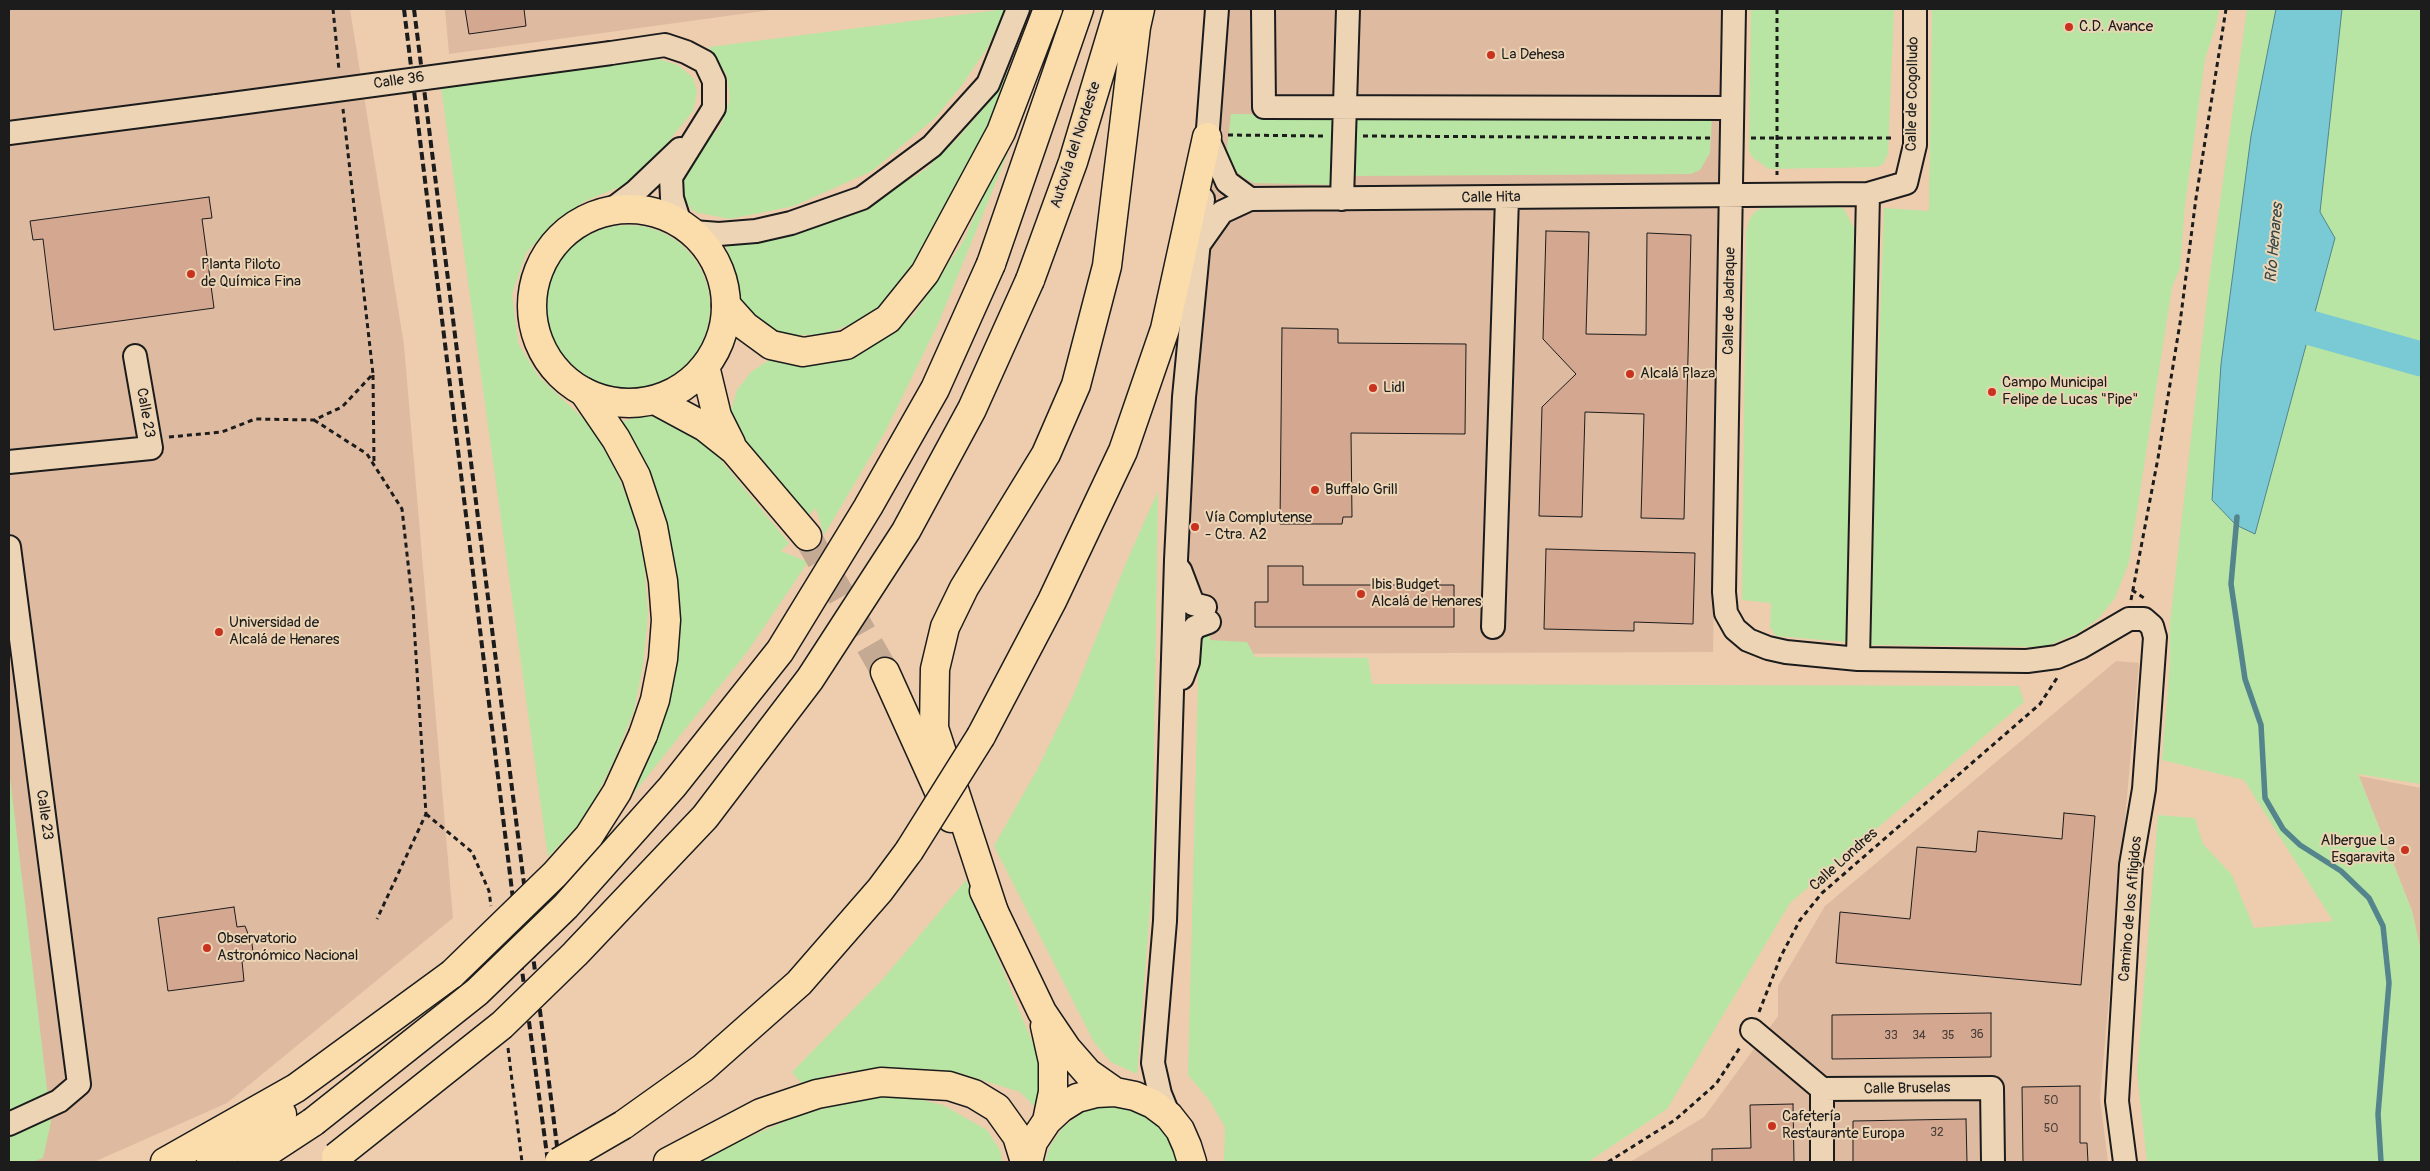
<!DOCTYPE html>
<meta charset="utf-8">
<style>
body{margin:0}
#map{position:relative;width:2430px;height:1171px;overflow:hidden;background:#eecdaf;font-family:Pangolin,sans-serif}
canvas{display:block}
.frame{position:absolute;inset:0;border:10px solid #1c1c1c;pointer-events:none}
</style>
<div id="map">
<canvas width="2430" height="1171"></canvas>
<div class="frame"></div>
</div>
<script>
const g = document.querySelector('canvas').getContext('2d');
g.lineJoin = 'round';
function fillPath(path, color) {
  g.fillStyle = color;
  g.fill(path, 'evenodd');
}
function toPath(rows) {
  const path = new Path2D();
  for (const r of rows) {
    if (r.length === 3) {
      path.moveTo(r[0] + r[2], r[1]);
      path.arc(r[0], r[1], r[2], 0, 2 * Math.PI);
      continue;
    }
    path.moveTo(r[0], r[1]);
    for (let i = 2; i < r.length; i += 2) path.lineTo(r[i], r[i + 1]);
  }
  return path;
}
function trace(path, color, width, dash) {
  g.strokeStyle = color;
  g.lineWidth = width;
  g.lineCap = dash ? 'butt' : 'round';
  g.setLineDash(dash || []);
  g.stroke(path);
}
function write(font, color, halo, rows, align = 'center') {
  g.font = font + ' Pangolin,sans-serif';
  g.lineWidth = 4;
  g.setLineDash([]);
  g.textBaseline = 'middle';
  g.strokeStyle = halo;
  g.fillStyle = color;
  for (const [text, x, y, turn = 0] of rows) {
    g.save();
    g.translate(x, y);
    g.rotate((+turn || 0) * Math.PI / 180);
    g.textAlign = isNaN(turn) ? turn : align;
    if (halo) g.strokeText(text, 0, 0);
    g.fillText(text, 0, 0);
    g.restore();
  }
}
fillPath(toPath([
 [9,9,350,9,404,345,453,918,227,1103,94,1162,9,1162],
 [445,9,778,9,449,54],
 [1217,9,1725,9,1713,652,1190,654,1176,560],
 [2116,661,2139,663,2100,1098,2108,1162,1630,1162,1704,1117,1778,1016,1778,986,1825,906],
 [2359,776,2421,788,2421,952,2412,911]
]), '#debba0');
fillPath(toPath([
 [1006,9,987,48,962,85,936,117,872,171,794,206,730,219,695,212,681,198,678,181,685,169,721,125,730,99,727,76,709,47],
 [1751,9,1894,9,1888,154,1883,164,1877,167,1769,169,1752,157,1749,151],
 [1932,9,2219,9,2216,25,2205,59,2185,205,2180,268,2172,287,2129,562,2115,598,2098,619,2078,633,2045,647,1869,645,1884,208,1929,211],
 [2247,9,2421,9,2421,784,2358,774,2412,911,2421,952,2421,1162,2147,1162,2137,1072,2158,815,2195,818,2203,844,2232,875,2254,928,2333,921,2244,780,2162,760,2170,663,2170,622,2209,281],
 [655,58,678,65,693,78,697,92,693,111,660,152,629,183,583,202,555,221,526,253,512,294,518,343,538,376,589,424,613,464,631,507,644,559,648,615,643,665,634,710,615,758,593,803,576,827,548,857,441,87],
 [1014,61,967,176,896,295,867,317,827,334,782,336,759,323,743,305,736,273,725,244,763,242,798,233,863,209,926,169,959,137,989,102],
 [1231,114,1340,115,1339,185,1254,183,1244,178,1236,171,1230,161,1227,148],
 [1356,114,1712,116,1710,153,1700,170,1691,174,1354,176],
 [1003,153,1007,155,938,324,885,432,824,535,816,508,807,517,728,421,737,390,751,372,769,360,797,362,867,346,913,316,963,242],
 [1838,207,1844,209,1854,228,1847,642,1776,636,1770,627,1771,603,1742,600,1746,232,1750,218,1756,211,1762,208],
 [628,307,82],
 [661,416,706,442,789,543,781,551,808,562,747,652,626,803,676,649,676,570,661,502,639,449,622,422,637,417],
 [1158,491,1152,882,1137,1074,1111,1062,1094,1042,994,846,1038,768,1073,696,1126,563],
 [1210,632,1210,640,1247,642,1255,657,1368,658,1372,684,2019,686,2024,702,1790,903,1667,1109,1588,1162,1224,1162,1225,1127,1210,1101,1188,1075,1199,643,1204,634],
 [9,769,51,1122,43,1158,32,1162,9,1162],
 [966,880,1038,1056,1042,1094,1035,1107,1020,1092,956,1072,923,1069,843,1072,801,1083,792,1072,882,980],
 [900,1095,943,1105,987,1130,1001,1152,1002,1162,701,1162,740,1141,802,1114,859,1100],
 [1105,1106,1129,1108,1150,1117,1167,1134,1178,1155,1179,1162,1045,1162,1050,1146,1063,1127,1082,1113]
]), '#b8e5a3');
const water = toPath([
 [2276,9,2342,9,2320,212,2335,238,2255,534,2236,525,2212,500,2221,364,2251,136,2276,9]
]);
fillPath(water, '#7acad6');
trace(water, '#54848c', 1);
trace(toPath([
 [2237,517,2231,584,2245,679,2261,725,2265,798,2283,829,2300,845,2341,871,2369,898,2383,926,2389,983,2378,1114,2381,1162]
]), '#54848c', 5.5);
trace(toPath([
 [2268,316,2268,320,2311,328,2421,359]
]), '#7acad6', 35);
const building = toPath([
 [465,9,524,9,526,26,469,34,465,9],
 [209,197,212,218,202,219,214,308,54,330,43,239,33,240,30,221,209,197],
 [1546,231,1589,232,1586,334,1646,335,1647,233,1691,235,1684,519,1641,518,1644,414,1585,412,1582,517,1539,516,1542,407,1576,374,1543,339,1546,231],
 [1282,328,1338,329,1338,343,1466,344,1465,434,1351,433,1352,517,1343,517,1342,524,1280,524,1282,328],
 [1546,549,1695,553,1693,624,1634,622,1634,631,1544,629,1546,549],
 [1268,566,1303,566,1303,585,1454,585,1454,627,1255,627,1255,602,1268,602,1268,566],
 [2064,813,2095,816,2081,985,1836,963,1840,912,1910,919,1917,847,1976,852,1978,831,2062,839,2064,813],
 [234,907,237,927,245,926,252,944,253,952,249,960,242,961,244,981,168,991,158,918,234,907],
 [1991,1013,1991,1057,1832,1059,1832,1015,1991,1013],
 [2080,1086,2080,1143,2087,1143,2088,1162,2023,1162,2022,1087,2080,1086],
 [1793,1104,1794,1162,1712,1162,1712,1149,1751,1148,1750,1105,1793,1104],
 [1966,1119,1967,1162,1853,1162,1853,1121,1966,1119]
]);
fillPath(building, '#d4a791');
trace(building, '#1c1c1c', 1);
trace(toPath([
 [807,536,885,672]
]), '#c4aa92', 28, [28, 14]);
const minor = toPath([
 [1263,9,1264,107,1732,108],
 [1734,9,1724,592,1726,613,1735,629,1748,640,1768,648,1786,652,1858,659],
 [611,53,665,45,686,52,705,62,714,81,714,108,671,177,672,198,680,223],
 [9,133,217,106],
 [1207,137,1227,182,1250,199],
 [1206,155,1217,9],
 [1868,194,1858,659,2027,661,2057,657,2081,647,2129,619,2144,619,2152,626,2155,637,2144,789,2131,865,2117,1101,2125,1162],
 [1342,199,1348,9],
 [611,210,636,191,680,149],
 [693,232,719,234,756,231,791,223,862,198,932,146,988,84,1018,9],
 [1200,243,1222,212,1250,199,1868,194,1906,183,1915,145,1915,9],
 [9,462,151,448,135,356],
 [9,547,79,1084,59,1101,9,1124],
 [1180,570,1193,604,1205,607],
 [1493,627,1507,198],
 [1182,678,1188,662,1190,635,1195,627,1209,622],
 [1752,1030,1822,1089],
 [1822,1089,1992,1088,1993,1162],
 [1169,1116,1160,1094,1153,1063,1165,921,1176,560,1184,397,1203,199],
 [1822,1162,1822,1089]
]);
const major = toPath([
 [629,306,97],
 [705,366,717,416,731,444],
 [655,400,705,427,734,450,807,536],
 [885,672,951,818],
 [984,891,1042,1012,1067,1049,1088,1073,1115,1092],
 [1045,1026,1053,1062,1053,1092,1047,1121],
 [1028,1162,1033,1142,1047,1121,1061,1108,1077,1098,1096,1093,1115,1092,1135,1096,1153,1104,1169,1116,1180,1130,1187,1146,1192,1162]
]);
const highway = toPath([
 [991,264,1079,9],
 [1030,280,1073,162,1119,9],
 [726,305,745,326,771,345,803,352,846,345,888,319,925,273,1001,132,1048,9],
 [584,392,616,439,636,476,653,527,663,581,666,620,663,659,655,700,643,735],
 [981,736,1052,601,1123,451,1165,329,1207,137],
 [994,912,934,728,935,669,945,627,964,588,1046,454,1076,385,1107,266,1136,27,1140,9],
 [623,1125,703,1068,799,983,880,890,909,851],
 [165,1162,296,1088,452,974],
 [211,1162,282,1114],
 [252,1162,313,1122],
 [668,1162,761,1113,817,1094,881,1082,949,1086,974,1094,997,1108,1017,1136,1025,1162]
]);
trace(minor, '#1c1c1c', 26);
trace(major, '#1c1c1c', 31);
trace(highway, '#1c1c1c', 31);
trace(toPath([
 [333,9,339,70],
 [1777,9,1777,175],
 [1228,135,1325,136],
 [1363,136,1712,138],
 [1751,138,1895,138],
 [373,375,374,463],
 [314,420,367,454,402,509,413,608,426,814,377,919],
 [169,437,222,432,255,419,314,420,342,407,373,374,343,109],
 [2132,590,2144,598],
 [2131,600,2158,458,2180,323,2196,198,2226,9],
 [426,814,472,852,489,891,491,906],
 [1759,1012,1781,956,1800,920,1822,893,2040,704,2057,678],
 [508,1048,522,1162],
 [1608,1162,1675,1120,1716,1084,1741,1046]
]), '#1c1c1c', 3, [5, 4]);
trace(minor, '#ecd4b4', 22);
trace(major, '#faddab', 28);
trace(highway, '#faddab', 28);
trace(toPath([
 [404,9,519,948,548,1162],
 [414,9,559,1162]
]), '#1c1c1c', 4, [8, 4]);
const minorBridge = toPath([
 [217,106,611,53]
]);
const highwayBridge = toPath([
 [909,851,981,736],
 [452,974,555,874,589,836,617,792,643,735],
 [313,1122,477,992,566,906,672,787,780,651,868,507,935,389,991,264],
 [336,1157,502,1025,575,954,705,817,810,679,906,531,972,409,1030,280],
 [559,1162,623,1125]
]);
trace(minorBridge, '#1c1c1c', 26, []);
trace(highwayBridge, '#1c1c1c', 31, []);
trace(minorBridge, '#ecd4b4', 22);
trace(highwayBridge, '#faddab', 28);
for (const [x, y, r, color] of [
 [2069,27,5,"#c8321e"],
 [1491,55,5,"#c8321e"],
 [191,274,5,"#c8321e"],
 [1630,374,5,"#c8321e"],
 [1373,388,5,"#c8321e"],
 [1992,392,5,"#c8321e"],
 [1315,490,5,"#c8321e"],
 [1195,527,5,"#c8321e"],
 [1361,594,5,"#c8321e"],
 [219,632,5,"#c8321e"],
 [2405,850,5,"#c8321e"],
 [207,948,5,"#c8321e"],
 [1772,1126,5,"#c8321e"]
]) {
  const dot = new Path2D();
  dot.arc(x, y, r, 0, 2 * Math.PI);
  g.fillStyle = color;
  g.fill(dot);
  trace(dot, '#ecd4b4', 2);
}
write('12px', '#4a3f39', null, [
 ["36",1977,1035],
 ["33",1891,1036],
 ["34",1919,1036],
 ["35",1948,1036],
 ["50",2051,1101],
 ["50",2051,1129],
 ["32",1937,1133]
]);
write('15px', '#1c1c1c', '#ecd4b4', [
 ["C.D. Avance",2079,27],
 ["La Dehesa",1501,55],
 ["Planta Piloto",201,265],
 ["de Química Fina",201,282],
 ["Alcalá Plaza",1640,374],
 ["Campo Municipal",2002,383],
 ["Felipe de Lucas \"Pipe\"",2002,400],
 ["Lidl",1383,388],
 ["Buffalo Grill",1325,490],
 ["Vía Complutense",1205,518],
 ["- Ctra. A2",1205,535],
 ["Ibis Budget",1371,585],
 ["Alcalá de Henares",1371,602],
 ["Universidad de",229,623],
 ["Alcalá de Henares",229,640],
 ["Albergue La",2395,841,"right"],
 ["Esgaravita",2395,858,"right"],
 ["Observatorio",217,939],
 ["Astronómico Nacional",217,956],
 ["Cafetería",1782,1117],
 ["Restaurante Europa",1782,1134]
], 'left');
write('15px', '#1c1c1c', '#ecd4b4', [
 ["Calle 36",399,81,-8],
 ["Calle de Cogolludo",1913,94,-89],
 ["Autovía del Nordeste",1076,145,-72],
 ["Calle Hita",1491,198,-1],
 ["Calle de Jadraque",1730,301,-89],
 ["Calle 23",145,413,80],
 ["Calle 23",44,815,82],
 ["Calle Londres",1844,860,-42],
 ["Camino de los Afligidos",2131,909,-85],
 ["Calle Bruselas",1907,1089,-1]
]);
write('italic 16px', '#34484a', '#ecd4b4', [
 ["Río Henares",2275,243,-85]
]);
</script>
